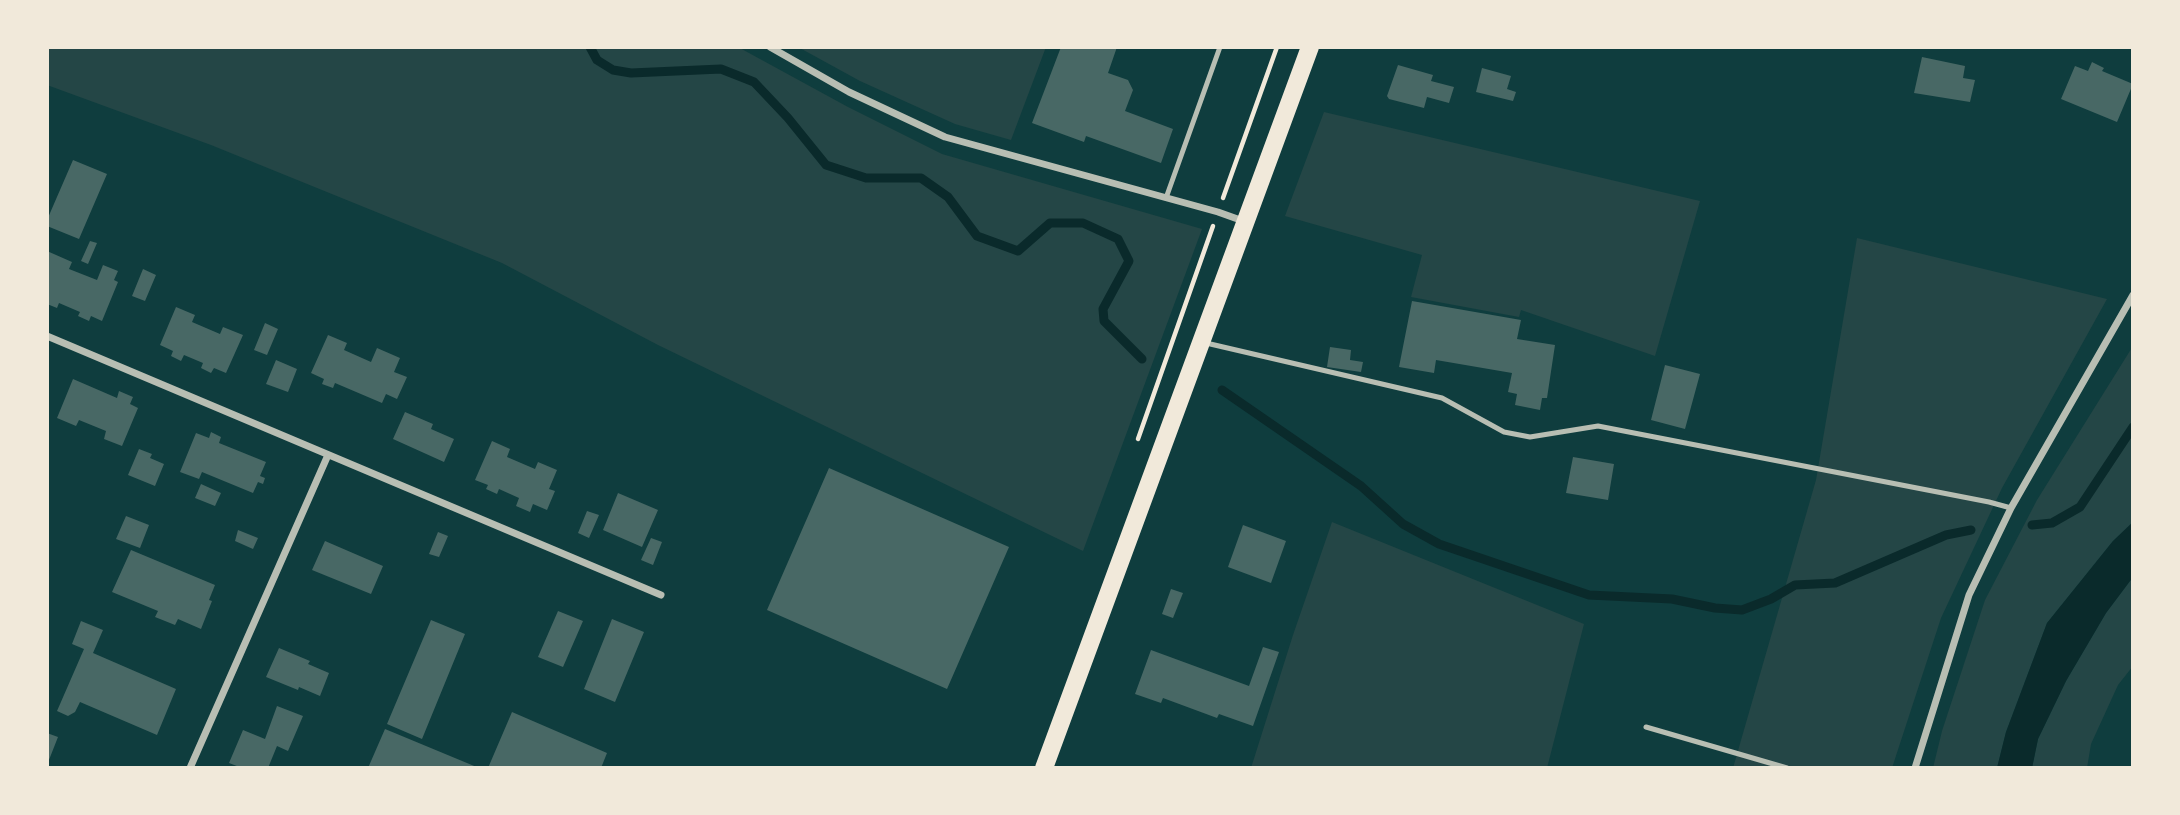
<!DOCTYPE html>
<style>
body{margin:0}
#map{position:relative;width:2180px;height:815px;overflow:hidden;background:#0f3d3e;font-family:"Nunito Sans",sans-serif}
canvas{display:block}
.frame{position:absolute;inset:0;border:49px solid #f1e9da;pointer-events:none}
</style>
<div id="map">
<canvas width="2180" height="815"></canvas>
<div class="frame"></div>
</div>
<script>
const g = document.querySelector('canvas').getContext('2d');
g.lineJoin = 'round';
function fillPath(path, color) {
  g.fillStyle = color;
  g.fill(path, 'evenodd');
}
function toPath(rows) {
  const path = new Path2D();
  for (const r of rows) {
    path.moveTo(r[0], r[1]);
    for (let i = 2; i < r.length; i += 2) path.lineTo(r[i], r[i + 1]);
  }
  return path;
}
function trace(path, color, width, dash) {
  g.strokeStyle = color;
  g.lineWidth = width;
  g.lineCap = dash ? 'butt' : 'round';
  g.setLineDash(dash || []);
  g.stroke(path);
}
fillPath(toPath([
 [47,47,738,47,848,107,942,154,1202,229,1083,551,658,345,502,263,211,145,47,85],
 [798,47,1046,47,1011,140,955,124,860,81],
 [1324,112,1700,201,1655,356,1521,310,1519,317,1411,297,1422,255,1285,216],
 [1857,238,2107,299,2002,488,1941,618,1892,768,1733,768,1816,480],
 [2133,346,2133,522,2113,541,2047,623,2006,732,1997,768,1933,768,1942,731,1985,600,2037,500],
 [1332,522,1584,624,1547,768,1251,768,1293,635],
 [2133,577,2133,666,2118,685,2091,744,2087,768,2032,768,2038,739,2066,681,2106,613]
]), '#244646');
fillPath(toPath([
 [2133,522,2133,577,2106,613,2066,681,2038,739,2032,768,1997,768,2006,732,2047,623,2113,541]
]), '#0a2a2b');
trace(toPath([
 [590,47,597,60,613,70,631,73,721,69,754,82,788,118,826,165,866,178,921,178,948,197,977,236,1018,251,1050,223,1083,223,1118,239,1129,261,1103,309,1104,321,1142,359],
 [1222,390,1361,486,1403,524,1439,544,1589,595,1672,599,1715,608,1742,610,1771,599,1795,585,1835,583,1946,535,1971,530],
 [2032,525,2052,523,2080,507,2133,427]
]), '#0a2a2b', 9);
fillPath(toPath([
 [1061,47,1117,47,1108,73,1128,80,1133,90,1125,111,1173,129,1161,163,1086,136,1084,142,1032,123],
 [1922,57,1965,66,1963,78,1975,80,1970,102,1914,93],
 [2092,62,2104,68,2102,71,2133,84,2117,122,2061,99,2075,66,2088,71],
 [1398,65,1433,75,1431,81,1454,87,1449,103,1427,97,1424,108,1389,99,1387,96],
 [1482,68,1511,76,1507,89,1516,92,1513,101,1476,92],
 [73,160,107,174,79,239,47,226,47,220],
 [90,241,97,243,88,264,81,261],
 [47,251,72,262,69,269,97,280,103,265,118,271,114,280,118,282,102,321,91,316,89,321,78,316,80,312,59,303,57,308,47,304],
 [143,269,156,275,145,301,132,296],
 [1412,301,1521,320,1517,339,1555,345,1547,398,1542,398,1540,410,1515,405,1517,394,1508,392,1512,373,1436,360,1434,373,1399,367],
 [176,307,195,315,192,322,220,334,223,327,243,335,226,373,214,368,211,373,201,368,203,363,184,355,181,361,171,356,173,351,160,345],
 [265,323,278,329,267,355,254,350],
 [328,335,347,343,344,350,371,362,377,348,400,358,394,372,407,377,397,399,386,394,382,403,335,383,333,388,322,384,324,379,311,373],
 [1330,347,1351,350,1350,360,1363,362,1361,372,1327,367],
 [276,360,297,369,288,392,266,384],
 [1665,365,1700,374,1685,429,1651,420],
 [73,379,117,398,119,391,133,397,130,404,138,408,122,446,104,439,106,431,79,420,76,426,57,418],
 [405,412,433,424,431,429,454,439,444,462,393,439],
 [211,432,221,437,219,443,266,462,260,476,265,478,263,484,258,482,253,493,202,472,199,479,180,472,196,433,209,438],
 [492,441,510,449,507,457,535,469,538,462,557,470,549,489,555,491,547,510,533,504,530,512,516,506,519,498,499,489,497,494,486,489,488,485,475,480],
 [139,449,152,454,150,458,164,464,155,486,128,475],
 [1573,457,1614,464,1608,500,1566,493],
 [829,468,1009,547,947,689,767,610],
 [201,484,221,493,215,506,195,498],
 [618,493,658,510,642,547,603,530],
 [587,511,599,515,589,538,578,533],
 [126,516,149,525,140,548,116,539],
 [1243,525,1286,541,1271,583,1228,567],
 [238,530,258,538,253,549,235,541],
 [438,532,448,536,439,557,429,554],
 [651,538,662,542,653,565,641,560],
 [325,541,383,566,371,594,312,570],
 [131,550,215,585,209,600,212,601,201,629,178,619,175,625,155,617,158,611,112,592],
 [1171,589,1183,593,1173,618,1162,614],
 [558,611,583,621,563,667,538,657],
 [612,619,644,632,615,702,584,689],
 [431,620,465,634,422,739,387,724],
 [81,621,103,630,93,653,176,689,157,735,80,702,75,712,68,716,57,711,84,649,72,644],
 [1263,647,1279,652,1253,726,1219,714,1217,718,1163,698,1161,703,1135,694,1151,650,1249,686],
 [279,648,310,661,308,664,329,673,320,696,299,687,298,690,266,677],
 [277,706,303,716,288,751,277,746,268,768,242,768,229,763,243,730,265,739],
 [512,712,607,753,601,768,488,768],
 [385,729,479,768,368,768],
 [47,733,58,737,47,765]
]), '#486865');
trace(toPath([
 [1223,198,1277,47],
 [1138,439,1213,226]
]), '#f1e9da', 4.5);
trace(toPath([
 [1166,198,1220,47],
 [1206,343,1442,398,1504,432,1530,437,1598,426,1989,502,2011,508],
 [1646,727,1787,768]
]), '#b8beb3', 5);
trace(toPath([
 [770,47,849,92,945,137,1218,212,1246,222],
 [47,336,661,595],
 [190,768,328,455],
 [1915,768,1969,595,2011,508,2133,295]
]), '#b8beb3', 7);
trace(toPath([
 [1044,768,1310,47]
]), '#f1e9da', 18);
</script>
